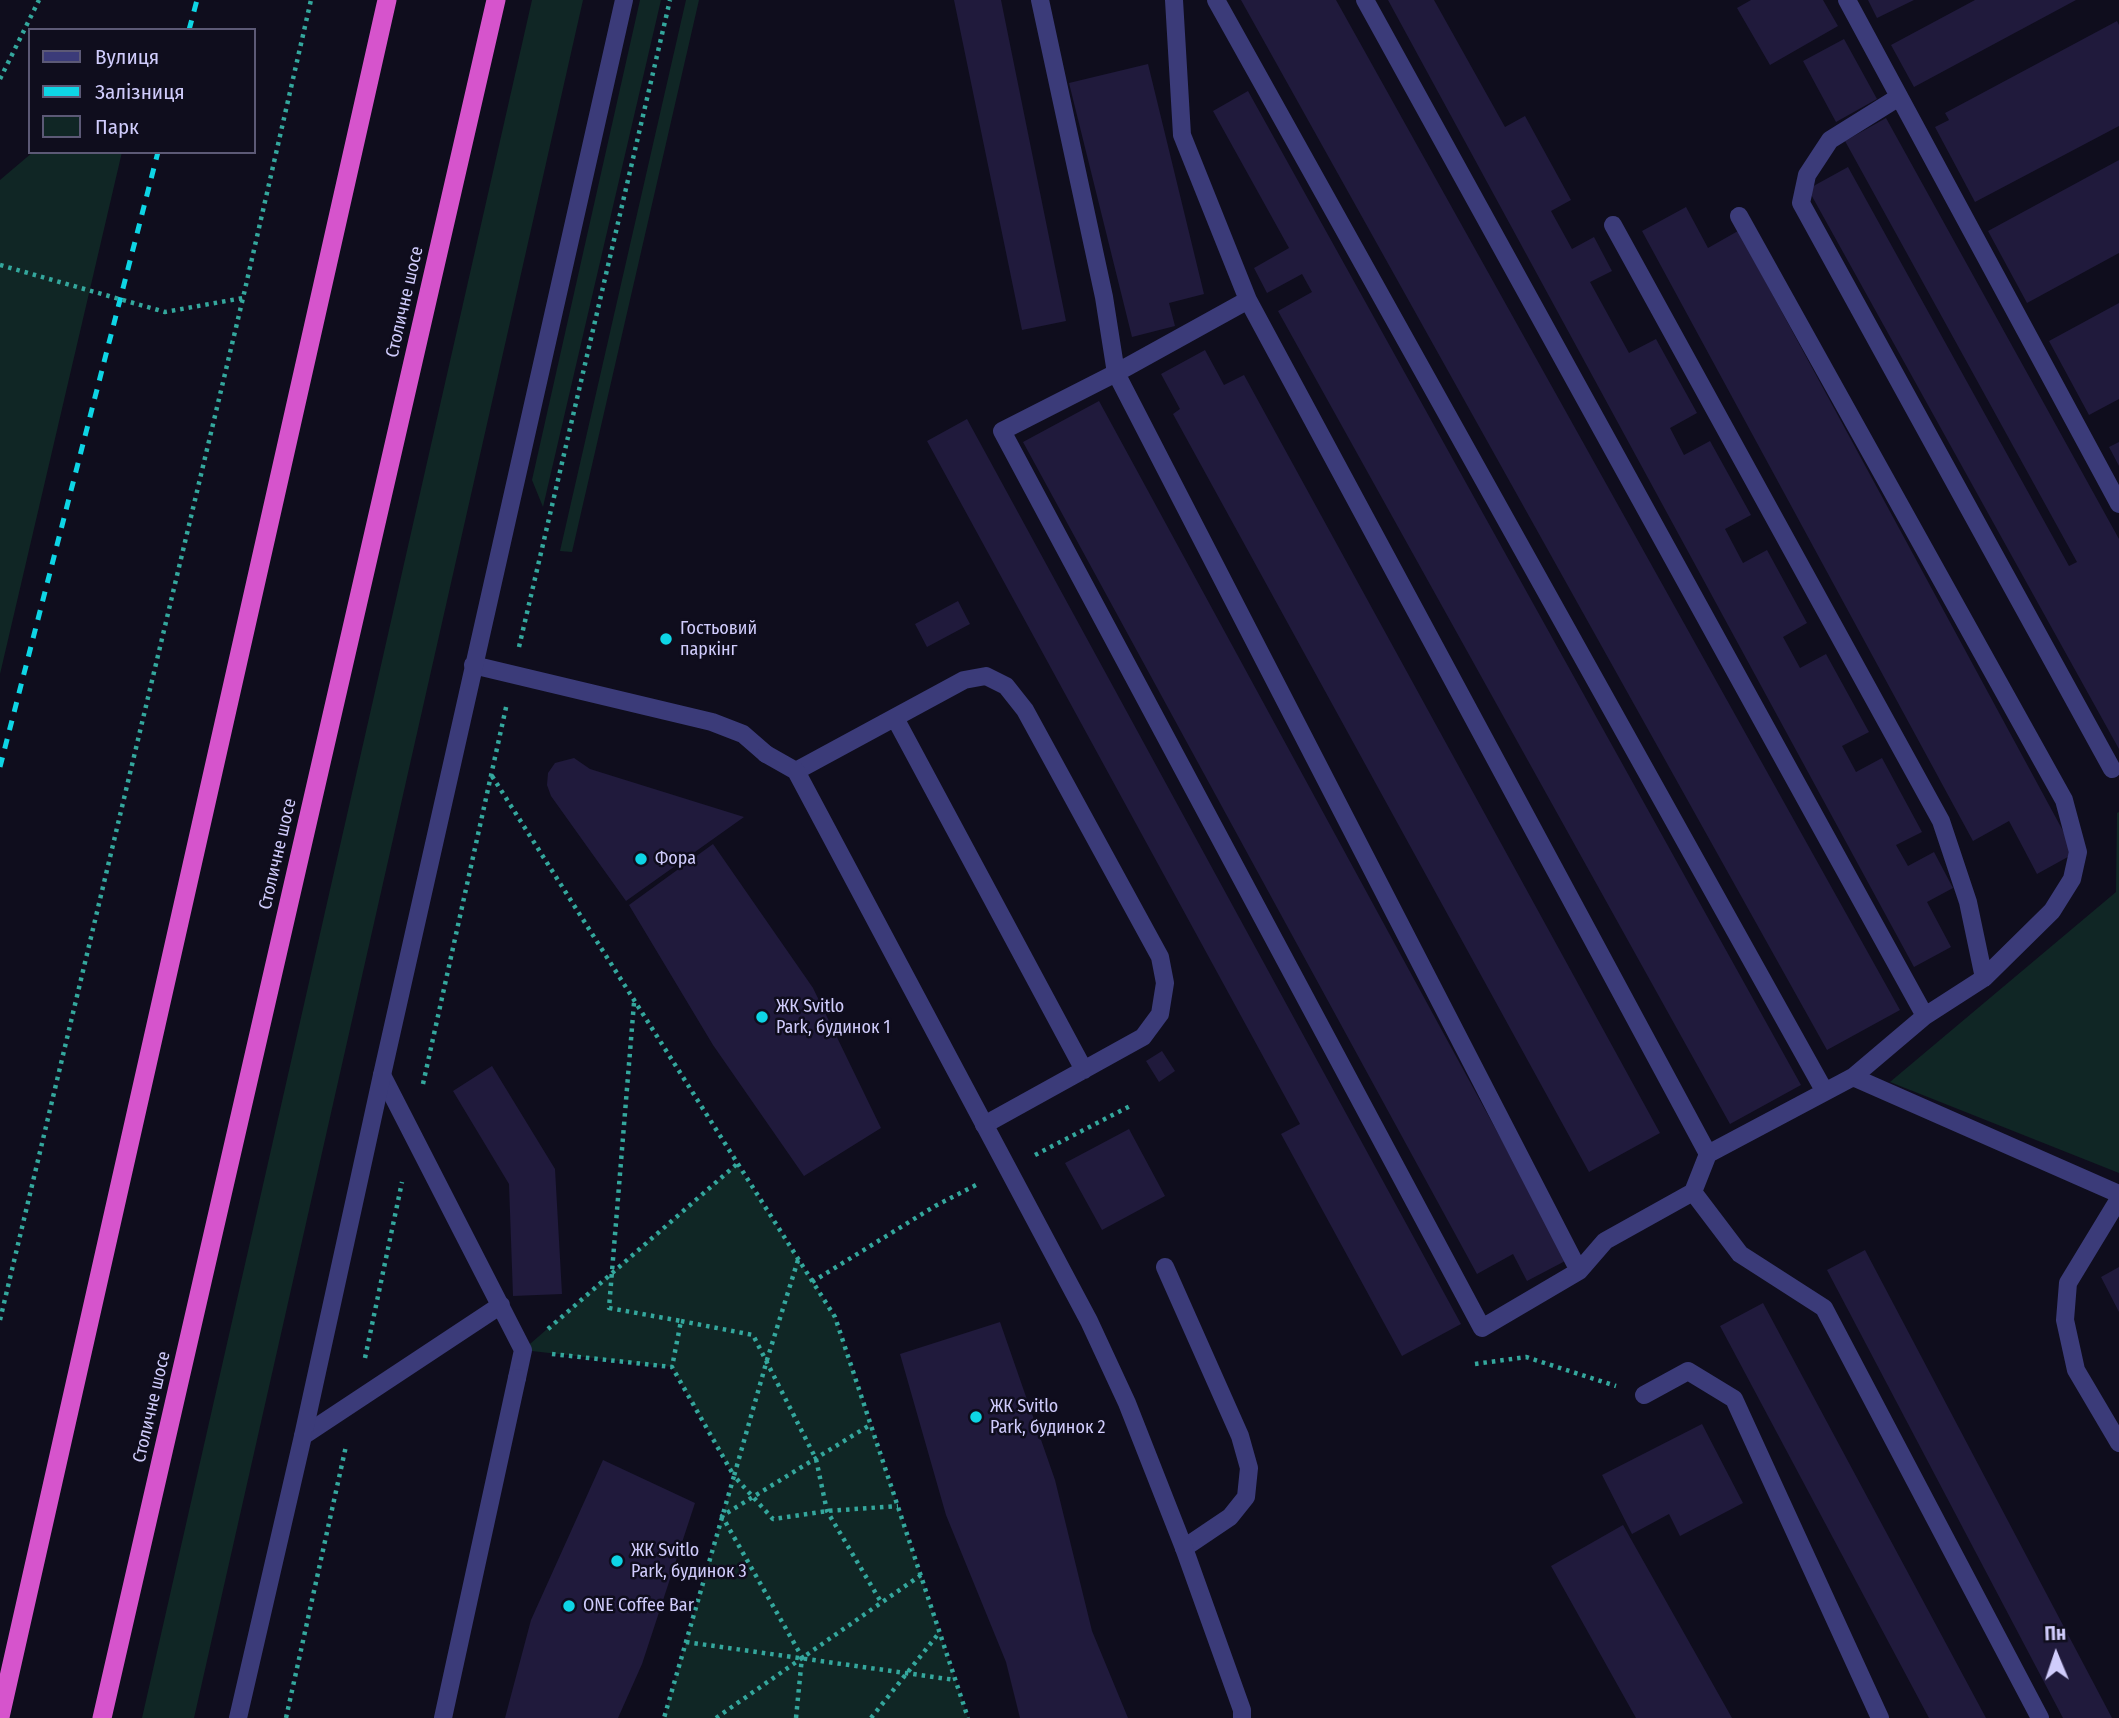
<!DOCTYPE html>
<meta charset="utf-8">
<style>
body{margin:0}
#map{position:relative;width:2119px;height:1718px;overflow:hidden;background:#0f0d1d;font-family:"Fira Sans Condensed",sans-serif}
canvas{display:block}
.legend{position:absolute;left:28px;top:28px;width:228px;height:126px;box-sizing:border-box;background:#0f0d1d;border:2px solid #5c5976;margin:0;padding:9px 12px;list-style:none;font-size:21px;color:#d0ccfc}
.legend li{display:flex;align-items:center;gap:14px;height:35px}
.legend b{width:35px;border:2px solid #5c5976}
.north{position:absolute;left:2021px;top:1620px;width:70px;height:70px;-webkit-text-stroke:5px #0f0d1d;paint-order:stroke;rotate:358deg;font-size:19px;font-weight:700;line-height:28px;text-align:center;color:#d0ccfc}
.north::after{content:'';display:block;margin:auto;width:24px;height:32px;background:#d0ccfc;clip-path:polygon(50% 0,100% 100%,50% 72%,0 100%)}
</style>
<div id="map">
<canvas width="2119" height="1718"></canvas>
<ul class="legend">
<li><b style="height:9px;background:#3b3b79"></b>Вулиця</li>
<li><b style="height:9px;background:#0ed5e5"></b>Залізниця</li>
<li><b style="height:19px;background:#102625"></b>Парк</li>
</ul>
<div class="north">Пн</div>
</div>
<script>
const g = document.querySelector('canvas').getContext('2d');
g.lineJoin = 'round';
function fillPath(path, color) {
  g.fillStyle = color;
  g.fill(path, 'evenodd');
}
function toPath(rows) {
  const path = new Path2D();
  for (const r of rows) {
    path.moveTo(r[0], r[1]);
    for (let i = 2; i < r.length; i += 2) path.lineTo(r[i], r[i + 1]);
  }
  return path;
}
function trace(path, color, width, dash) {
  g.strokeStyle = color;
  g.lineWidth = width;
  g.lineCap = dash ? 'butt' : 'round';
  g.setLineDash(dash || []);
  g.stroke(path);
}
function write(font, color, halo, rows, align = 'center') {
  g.font = font + ' "Fira Sans Condensed",sans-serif';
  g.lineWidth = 5;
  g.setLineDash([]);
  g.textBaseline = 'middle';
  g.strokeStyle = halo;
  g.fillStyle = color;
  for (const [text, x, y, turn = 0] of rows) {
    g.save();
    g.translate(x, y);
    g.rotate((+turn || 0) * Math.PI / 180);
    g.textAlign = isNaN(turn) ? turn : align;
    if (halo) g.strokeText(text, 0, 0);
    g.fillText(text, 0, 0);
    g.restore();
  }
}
fillPath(toPath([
 [532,0,583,0,194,1718,142,1718],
 [640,0,661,0,543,507,532,480],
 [686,0,699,0,572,552,560,551],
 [33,152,122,152,0,674,0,180],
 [2119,812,2119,1173,1890,1082,2116,892,2117,813],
 [737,1164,835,1317,968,1718,664,1718,734,1476,672,1367,523,1350]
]), '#102625');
fillPath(toPath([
 [954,0,1001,0,1066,321,1022,330],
 [1241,0,1336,0,1900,1010,1827,1050],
 [1388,0,1434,0,1505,127,1525,116,1571,200,1551,211,1572,249,1594,237,1612,271,1590,282,1629,353,1656,339,1697,413,1670,428,1684,455,1710,441,1751,515,1725,529,1743,563,1767,550,1807,623,1783,637,1800,668,1826,654,1869,732,1842,746,1856,772,1882,758,1922,832,1896,845,1908,866,1934,852,1953,888,1927,902,1951,947,1914,967],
 [1751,0,1823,0,1838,26,1770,65,1737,8],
 [1868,0,1914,0,1877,18],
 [1975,0,2076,0,1914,87,1891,45],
 [2117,21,2119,25,2119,126,1975,202,1935,127,1949,120,1945,113],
 [1844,39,1877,99,1836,122,1803,61],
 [1148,64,1204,294,1169,303,1175,326,1132,337,1069,83],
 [1248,91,1801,1085,1730,1124,1278,311,1312,292,1302,274,1267,293,1254,268,1289,248,1213,111],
 [1886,118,2119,539,2119,749,1808,189,1848,167,2069,566,2077,562,1845,141],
 [2119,160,2119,253,2027,303,1988,231],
 [1686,207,1708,248,1738,231,2075,853,2037,874,2009,821,1973,841,1642,231],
 [2119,303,2119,399,2089,415,2049,341],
 [1205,350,1224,385,1244,375,1660,1133,1589,1172,1173,414,1180,409,1161,374],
 [1099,401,1567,1260,1527,1281,1513,1254,1477,1274,1023,442],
 [967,419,1461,1324,1402,1356,1281,1134,1300,1124,927,441],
 [2119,442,2119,466,2109,447],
 [958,601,970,624,927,647,915,624],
 [574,758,590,769,744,817,626,901,551,796,547,785,548,773,555,763],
 [713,844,813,988,881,1128,804,1176,713,1045,629,905],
 [1162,1051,1175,1071,1159,1082,1146,1061],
 [492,1066,555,1169,562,1294,513,1296,509,1184,453,1091],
 [1129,1129,1165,1196,1102,1230,1065,1163],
 [1865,1250,2112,1718,2063,1718,1827,1270],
 [2119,1267,2119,1312,2101,1277],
 [1763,1303,1986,1718,1929,1718,1720,1326],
 [1000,1322,1055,1480,1092,1631,1128,1718,1020,1718,1006,1662,946,1515,900,1354],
 [1702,1424,1743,1503,1680,1536,1669,1514,1632,1534,1602,1475],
 [603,1460,695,1503,642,1664,618,1718,505,1718,531,1620],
 [1623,1525,1732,1718,1636,1718,1551,1566]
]), '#201a3c');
trace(toPath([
 [0,79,39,0],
 [0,265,165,312,243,298],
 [519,647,670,0],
 [492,776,835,1317,968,1718],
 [634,1003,609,1308,681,1321,672,1367],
 [423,1084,507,703],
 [1035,1155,1132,1105],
 [798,1260,767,1360,734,1476,773,1519,827,1511,898,1506],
 [812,1282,935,1206,980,1183],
 [0,1320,243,298,311,0],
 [681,1321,753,1335,816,1459,827,1511,881,1602],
 [548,1329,737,1164],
 [552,1354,672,1367,734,1476,664,1718],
 [365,1358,402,1182],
 [1475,1364,1526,1357,1616,1386],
 [686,1642,955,1680],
 [286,1718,346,1446],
 [716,1718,921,1575],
 [796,1718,802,1657,722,1516,870,1425],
 [871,1718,939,1633]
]), '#34a79d', 4.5, [3.5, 5]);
trace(toPath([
 [1040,0,1104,297,1116,373,1579,1271],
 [1174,0,1182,135,1248,300,1708,1154],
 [1216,0,1825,1092],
 [1365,0,1925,1016],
 [1847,0,2119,504],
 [1899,97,1830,140,1807,175,1801,203,2112,769],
 [1613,225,1941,821,1968,902,1984,978],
 [1248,300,1116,373,1002,431,1482,1328,1579,1271,1605,1241,1693,1192,1708,1154,1853,1077,1925,1016,1984,978,2052,911,2072,879,2078,852,2064,800,1739,216],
 [473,665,712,722,743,734,766,754],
 [895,718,1084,1070],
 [796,771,964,680,986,676,1006,686,1025,710,1160,957,1165,983,1160,1014,1143,1037,984,1125],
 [382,1075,523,1350,517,1378],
 [1853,1077,2119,1194],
 [1693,1192,1740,1254,1824,1308,2040,1718],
 [2119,1199,2068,1283,2065,1320,2076,1370,2119,1443],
 [1165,1267,1240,1436,1249,1468,1246,1497,1230,1517,1184,1548],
 [1644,1395,1688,1371,1734,1399,1880,1718],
 [303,1436,501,1305]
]), '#3b3b79', 18);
trace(toPath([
 [766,754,796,771,1089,1321,1127,1403,1184,1548,1242,1710,1242,1718],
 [238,1718,303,1436,382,1075,624,0],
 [443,1718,517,1378]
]), '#3b3b79', 18);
trace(toPath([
 [0,1717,387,0],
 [102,1718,496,0]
]), '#d654cc', 19);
trace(toPath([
 [189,30,197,0],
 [0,767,158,152]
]), '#0ed5e5', 5, [10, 9]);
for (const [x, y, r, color] of [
 [666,639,7,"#0ed5e5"],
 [641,859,7,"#0ed5e5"],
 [762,1017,7,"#0ed5e5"],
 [976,1417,7,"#0ed5e5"],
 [617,1561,7,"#0ed5e5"],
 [569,1606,7,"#0ed5e5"]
]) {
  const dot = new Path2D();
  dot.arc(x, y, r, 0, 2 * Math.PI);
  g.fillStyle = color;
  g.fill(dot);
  trace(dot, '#0f0d1d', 2.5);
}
write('18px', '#d0ccfc', '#0f0d1d', [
 ["Столичне шосе",405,302,-77],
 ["Столичне шосе",278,854,-77],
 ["Столичне шосе",152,1407,-77]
]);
write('18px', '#d0ccfc', '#0f0d1d', [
 ["Гостьовий",680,629],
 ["паркінг",680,650],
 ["Фора",655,859],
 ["ЖК Svitlo",776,1007],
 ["Park, будинок 1",776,1028],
 ["ЖК Svitlo",990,1407],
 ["Park, будинок 2",990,1428],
 ["ЖК Svitlo",631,1551],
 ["Park, будинок 3",631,1572],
 ["ONE Coffee Bar",583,1606]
], 'left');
</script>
